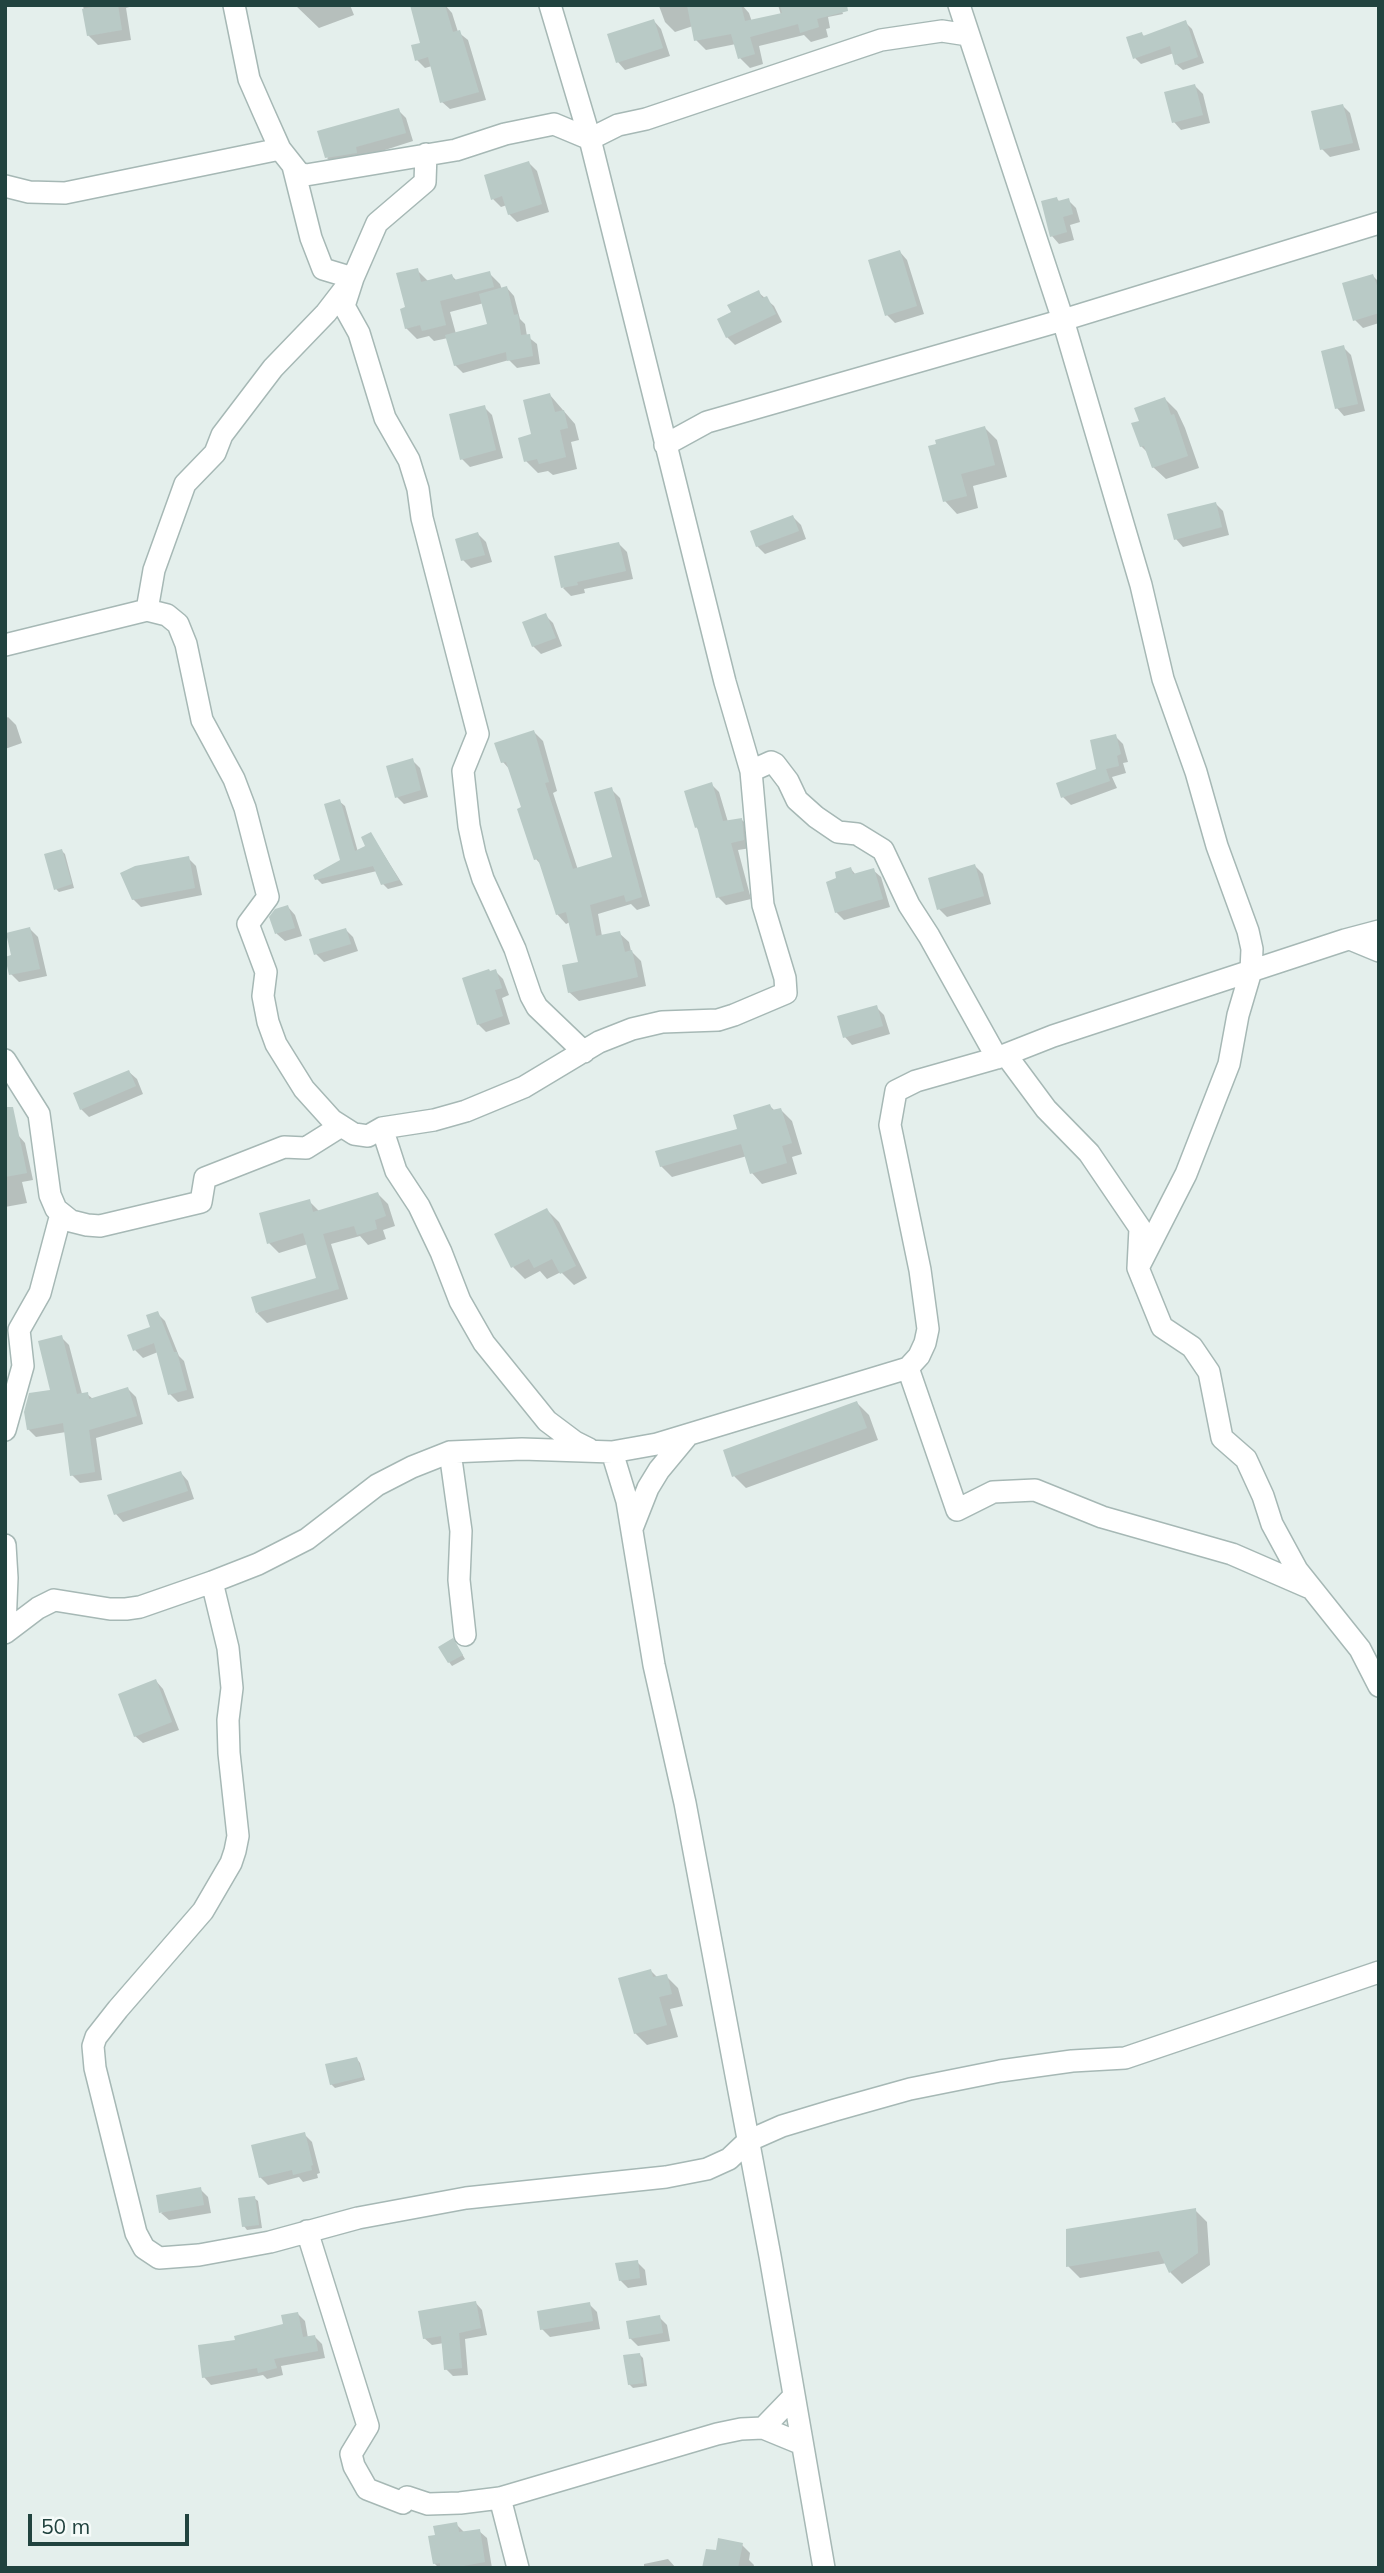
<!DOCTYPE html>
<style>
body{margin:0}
#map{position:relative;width:1384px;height:2573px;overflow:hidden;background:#e4efec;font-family:Mulish,sans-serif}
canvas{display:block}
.frame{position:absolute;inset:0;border:7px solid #21433f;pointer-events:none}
.scale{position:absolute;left:28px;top:2514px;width:161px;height:32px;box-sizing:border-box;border:4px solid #21433f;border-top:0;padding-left:9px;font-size:21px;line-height:24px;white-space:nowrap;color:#21433f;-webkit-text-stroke:5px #f5fbf9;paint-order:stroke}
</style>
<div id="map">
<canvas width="1384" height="2573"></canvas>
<div class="frame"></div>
<div class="scale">50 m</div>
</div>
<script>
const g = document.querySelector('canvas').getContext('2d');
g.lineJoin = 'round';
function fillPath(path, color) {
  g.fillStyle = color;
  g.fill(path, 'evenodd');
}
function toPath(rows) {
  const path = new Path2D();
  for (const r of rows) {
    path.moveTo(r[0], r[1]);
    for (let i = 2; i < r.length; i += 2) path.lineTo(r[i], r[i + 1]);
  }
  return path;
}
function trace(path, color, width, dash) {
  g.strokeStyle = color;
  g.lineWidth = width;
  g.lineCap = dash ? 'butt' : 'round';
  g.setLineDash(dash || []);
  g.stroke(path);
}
fillPath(toPath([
 [83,5,136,5,126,8,131,40,98,45,88,35],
 [295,5,350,5,354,15,319,28],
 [445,5,452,13,458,32,468,40,486,100,450,109,442,102,432,66,425,68,417,60,422,44],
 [742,5,749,13,752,22,781,15,778,5,840,5,843,14,828,17,830,28,826,29,828,37,811,42,804,35,759,46,763,64,750,68,740,58,736,44,706,50,696,40,693,26,675,32,665,22,659,6],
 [654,21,661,29,670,56,625,70,618,62],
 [1185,22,1192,29,1204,63,1183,70,1176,64,1174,53,1141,64,1135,58,1142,34,1145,37],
 [1195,86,1203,94,1210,123,1181,130,1174,122],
 [1343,106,1350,113,1360,150,1330,157,1322,149],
 [398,110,406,118,413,141,335,166,327,158],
 [529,163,537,171,549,212,517,222,509,214,507,205,501,207,493,199],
 [1057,199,1060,202,1068,200,1076,208,1080,222,1070,225,1074,240,1059,244,1052,236],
 [900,252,907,260,924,314,895,323,887,315],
 [417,270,429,282,452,276,457,281,489,273,500,284,502,290,507,288,514,296,520,319,525,324,527,336,537,344,540,364,517,368,509,360,463,373,455,365,448,338,434,341,429,336,417,339,406,328,407,308],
 [484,303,489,325,456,334,450,312],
 [1373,276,1379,282,1379,323,1363,328,1355,320],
 [758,292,774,306,782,322,735,345,727,337,733,313],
 [1343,347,1351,355,1365,411,1344,416,1337,408],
 [550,395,575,424,579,440,571,442,577,469,553,475,548,471,538,473,526,461],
 [1165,399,1177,411,1185,428,1199,468,1166,479,1153,467,1149,454,1141,446,1141,422],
 [484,407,492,415,503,458,470,467,462,459],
 [985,428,997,440,1007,477,973,486,978,508,957,514,945,501],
 [1215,503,1223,511,1229,535,1183,547,1176,539],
 [793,517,801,525,806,539,765,554,757,546],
 [478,534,486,542,492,562,471,568,463,560],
 [619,544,627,552,633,579,584,589,585,593,571,596,563,588],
 [545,615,553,623,562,646,541,654,533,646],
 [8,717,16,725,22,743,5,749,5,719],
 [534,732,543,741,557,791,553,793,578,870,614,859,611,789,620,798,650,906,637,910,631,904,598,914,602,936,619,933,629,942,631,951,641,961,646,986,579,1001,569,992,580,963,570,922,566,924,557,914,542,866,536,859,523,809,511,771,503,762],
 [1115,736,1123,744,1128,762,1123,763,1126,773,1112,777,1117,788,1071,805,1063,797,1098,770],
 [412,760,420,768,428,797,404,804,396,796],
 [711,784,719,792,728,822,741,819,749,827,751,848,738,850,751,899,726,905,718,897,700,831,696,827],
 [339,801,345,806,358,852,367,847,371,834,403,885,388,889,383,884,377,871,322,884,317,879,342,861],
 [62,851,65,854,74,888,59,892,56,889],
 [188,858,196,866,202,895,141,907,133,899],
 [975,866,983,874,991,904,947,917,939,909],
 [851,869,856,875,873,870,881,877,890,907,844,920,836,912,839,879],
 [288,907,295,915,302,936,285,941,277,934,271,918],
 [30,929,38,937,47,976,19,982,11,974],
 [346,930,353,937,358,951,324,962,316,954],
 [495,971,503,979,509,995,502,998,510,1024,486,1032,478,1024],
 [876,1007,884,1015,890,1034,852,1045,845,1037],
 [129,1072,137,1079,143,1094,89,1117,81,1109],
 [770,1106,775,1111,781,1110,792,1121,802,1154,792,1157,797,1174,762,1184,752,1173,747,1156,672,1177,661,1166,739,1130],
 [5,1120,25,1143,33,1180,22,1182,27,1203,5,1207],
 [378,1194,388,1204,395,1226,383,1230,386,1239,368,1245,360,1236,331,1244,348,1299,267,1323,257,1313,318,1279,308,1244,279,1253,269,1243,309,1201,320,1212],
 [547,1210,559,1222,587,1278,574,1285,561,1272,547,1279,540,1271,525,1279,513,1267],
 [157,1313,165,1321,179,1356,184,1361,194,1398,178,1402,170,1394,158,1352,143,1358,135,1350,152,1328],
 [61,1337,69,1345,82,1394,87,1394,93,1399,128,1389,136,1397,143,1424,96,1438,102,1480,80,1483,72,1475,66,1432,36,1437,28,1429,52,1391],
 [857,1403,869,1415,878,1440,746,1488,734,1476],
 [181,1473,188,1481,194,1499,123,1522,116,1514],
 [456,1644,465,1659,452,1666,449,1662],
 [156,1681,163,1689,179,1730,143,1743,135,1736],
 [650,1970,658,1978,666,1976,678,1988,683,2006,670,2009,678,2037,647,2045,635,2033],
 [357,2059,360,2063,365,2080,335,2088,331,2084],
 [304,2134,312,2142,320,2173,317,2174,318,2178,303,2182,299,2177,268,2185,260,2177],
 [200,2189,208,2197,211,2213,169,2220,161,2213],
 [254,2198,258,2201,262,2228,247,2230,244,2226],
 [1195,2210,1207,2222,1210,2265,1182,2284,1170,2272,1167,2263,1080,2278,1068,2266],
 [637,2262,645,2270,647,2285,628,2288,620,2280],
 [475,2302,482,2310,487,2335,465,2339,468,2375,453,2376,446,2369,444,2343,432,2345,424,2338],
 [589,2304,597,2312,600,2329,550,2337,542,2329],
 [298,2314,305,2321,308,2338,315,2337,322,2344,325,2358,281,2366,283,2375,267,2379,263,2375,211,2385,204,2377,237,2342,285,2325],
 [659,2317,667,2325,670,2341,638,2346,630,2338],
 [640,2355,643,2358,647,2386,633,2388,629,2384],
 [456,2524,465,2533,479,2531,487,2538,492,2568,439,2568,434,2563],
 [742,2545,750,2553,749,2560,754,2565,753,2568,704,2568,718,2552],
 [668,2559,676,2568,644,2568,644,2564]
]), '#0003');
fillPath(toPath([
 [102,5,118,5,122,30,87,36,82,9],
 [410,5,445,5,453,32,460,30,479,92,440,103,428,57,415,61,411,45,420,43],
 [687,5,741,5,745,21,782,13,780,5,847,5,848,11,817,19,819,27,800,33,798,24,750,37,755,54,738,59,731,34,694,41],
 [654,19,663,48,616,63,607,34],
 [1186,20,1198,57,1175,65,1170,46,1133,59,1126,37,1142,32,1143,36],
 [1195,84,1203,115,1172,123,1164,92],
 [1343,104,1353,143,1320,150,1311,111],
 [399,108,406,133,356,147,357,153,325,158,317,131],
 [529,161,542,204,508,215,502,196,491,200,484,175],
 [1057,197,1058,201,1069,198,1073,214,1063,217,1067,232,1050,237,1041,201],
 [900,250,917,306,885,316,868,260],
 [418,268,421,282,452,274,454,280,490,271,494,287,440,301,446,325,422,331,420,325,405,329,400,309,405,307,396,273],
 [1373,274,1379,291,1379,313,1353,321,1342,283],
 [507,286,514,315,518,314,521,335,530,334,533,356,507,361,506,352,454,366,445,335,487,324,479,294],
 [759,290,762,298,767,296,776,314,726,338,717,319,731,312,727,305],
 [1344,345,1358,404,1335,409,1321,351],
 [550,393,555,412,564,410,568,428,560,430,566,457,539,464,537,459,524,462,518,438,531,434,523,400],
 [1165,397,1171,415,1174,414,1188,456,1152,468,1144,446,1140,447,1131,423,1139,421,1134,408],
 [485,405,496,450,460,460,449,414],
 [985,426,995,465,961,474,967,496,943,502,928,446,936,444,935,440],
 [1216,502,1222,527,1174,540,1167,514],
 [793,515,799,531,756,547,750,531],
 [478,532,485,555,461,561,455,539],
 [619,542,626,571,577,582,578,585,561,588,554,556],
 [546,613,556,638,532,647,522,622],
 [534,730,549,782,545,783,573,869,612,857,594,792,612,787,642,897,626,902,624,895,590,905,596,936,620,931,625,952,632,950,638,977,568,993,562,965,578,962,566,912,556,915,538,859,534,860,517,809,521,807,506,762,501,763,494,743],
 [1116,734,1121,754,1117,756,1119,766,1106,769,1110,781,1061,798,1056,783,1096,769,1090,740],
 [413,758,421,790,395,798,386,766],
 [712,782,723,821,742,818,744,840,731,843,744,891,716,898,697,827,695,828,684,791],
 [340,799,355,851,365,846,361,837,371,832,399,880,381,885,373,866,315,880,313,875,340,860,324,804],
 [62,849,72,884,54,890,44,854],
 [189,856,195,888,132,900,120,873,135,866],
 [975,864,984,896,937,910,928,878],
 [851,867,853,874,874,868,883,899,835,913,826,882,836,878,835,872],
 [288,905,295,928,275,934,269,917,275,909],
 [30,927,40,969,9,975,5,957,11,955,6,933],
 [346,928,351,944,314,955,309,939],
 [489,969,490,971,496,969,502,988,495,990,503,1016,477,1025,462,978],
 [877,1005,883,1026,843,1038,837,1016],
 [129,1070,136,1086,80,1110,73,1093],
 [770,1104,772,1110,781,1108,792,1143,782,1146,787,1163,750,1174,741,1144,660,1167,655,1151,737,1129,733,1115],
 [5,1107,13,1107,27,1173,5,1177],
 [378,1192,386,1216,375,1220,377,1229,357,1235,354,1226,323,1234,339,1289,256,1313,251,1297,316,1278,303,1233,267,1244,259,1213,310,1199,313,1212],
 [547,1208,576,1266,560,1274,552,1259,534,1268,529,1259,511,1268,494,1234],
 [158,1311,174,1352,177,1352,187,1390,168,1395,154,1343,133,1351,127,1335,150,1327,146,1315],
 [62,1335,77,1394,88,1392,89,1399,128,1387,137,1416,89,1430,95,1472,70,1476,63,1423,27,1430,24,1412,29,1393,50,1390,38,1341],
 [857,1401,867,1428,732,1477,723,1450],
 [181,1471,188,1491,114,1515,107,1495],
 [453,1638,463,1655,448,1663,438,1647],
 [156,1679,172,1722,134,1737,118,1694],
 [651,1969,653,1977,667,1974,672,1994,659,1997,667,2025,634,2034,618,1978],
 [357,2057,363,2077,330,2085,325,2064],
 [305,2132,313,2165,311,2166,312,2170,293,2175,292,2170,259,2178,251,2145],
 [201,2187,204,2205,159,2213,156,2195],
 [255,2196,259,2225,242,2227,238,2198],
 [1196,2208,1198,2253,1169,2273,1159,2251,1066,2267,1066,2229],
 [638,2260,640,2278,619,2281,615,2263],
 [476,2301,481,2328,459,2333,462,2368,444,2370,441,2336,423,2339,418,2311],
 [590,2302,593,2321,540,2330,537,2311],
 [298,2312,303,2337,315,2335,318,2351,274,2359,277,2368,258,2373,257,2368,202,2378,198,2345,235,2340,234,2336,283,2324,281,2315],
 [660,2315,663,2333,629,2339,626,2321],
 [640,2353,644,2383,628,2385,623,2355],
 [457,2522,459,2532,480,2529,485,2562,452,2568,440,2568,440,2563,433,2564,428,2536,435,2535,433,2526],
 [718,2538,743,2543,738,2568,702,2568,706,2549,716,2550]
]), '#b9cac6');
const minor = toPath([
 [234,5,249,79,263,111,280,149,299,173,306,175,456,150,505,134,554,124,590,139,618,125,646,119,881,40,942,31,968,35],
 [959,5,1063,320,1141,585,1163,679,1196,772,1217,846,1248,931,1252,949,1251,971,1238,1015,1229,1064,1186,1174,1138,1268],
 [293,166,311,238,323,269,353,278,344,306,359,333,385,418,409,460,418,489,422,518,478,734,463,771,469,826,475,854,483,879,515,949,531,996,537,1007,584,1052],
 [5,186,29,192,65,193,280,149],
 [665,445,707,422,1063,320,1379,223],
 [147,610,154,570,185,484,215,453,222,435,273,368,326,313,353,278,377,223,425,182,426,154],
 [5,645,147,610,167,615,178,624,186,644,202,720,234,779,245,808,268,897,248,924,266,972,263,996,268,1022,276,1044,304,1089,332,1120,354,1134,368,1136,382,1128,434,1120,466,1111,524,1087,599,1042,632,1029,662,1022,718,1020,734,1015,786,993,785,978,763,905,751,771,725,682,590,139,550,5],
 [751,771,771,762,775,764,788,781,797,800,816,817,838,832,857,834,883,850,909,905,929,936,997,1058],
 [1350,939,1379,951],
 [1006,1055,1046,1109,1089,1153,1140,1228,1138,1268,1162,1327,1192,1347,1209,1372,1222,1438,1246,1459,1263,1496,1272,1524,1297,1570,1360,1649,1379,1686],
 [5,1060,39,1114,50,1195,56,1209,71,1221,87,1225,100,1226,201,1202,205,1178,284,1147,306,1148,341,1126],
 [382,1128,396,1171,419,1206,441,1252,460,1301,484,1343,547,1421,575,1442,589,1449],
 [908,1368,957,1510,993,1492,1035,1490,1102,1517,1232,1554,1308,1587],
 [5,1430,23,1366,19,1330,40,1293,61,1214],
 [450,1452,461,1531,459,1580,465,1635],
 [612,1452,627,1501,654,1665,685,1803,770,2256,824,2568],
 [633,1526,648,1488,659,1470,688,1435],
 [5,1545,7,1578,5,1627],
 [212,1582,228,1648,232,1688,228,1720,229,1753,238,1836,235,1851,231,1863,203,1911,118,2009,96,2037,93,2046,95,2068,136,2233,144,2248,159,2258,199,2255,270,2242,358,2218,466,2198,666,2177,707,2169,729,2159,748,2141,782,2126,835,2110,910,2089,1000,2071,1072,2061,1125,2058,1379,1972],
 [5,1633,38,1608,54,1600,110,1609,126,1609,140,1607,212,1582,258,1564,307,1539,377,1485,412,1467,450,1452,522,1449,612,1452,657,1444,908,1368,919,1356,925,1343,928,1329,920,1270,890,1125,896,1091,916,1081,997,1058,1053,1036,1345,940,1379,931],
 [307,2231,368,2426,351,2454,354,2466,367,2489,403,2503,407,2497,428,2504,460,2503,500,2498,717,2434,741,2429,763,2428,802,2444],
 [763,2428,793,2397],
 [500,2498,518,2568]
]);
trace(minor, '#a6b8b5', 24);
trace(minor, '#fff', 21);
</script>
